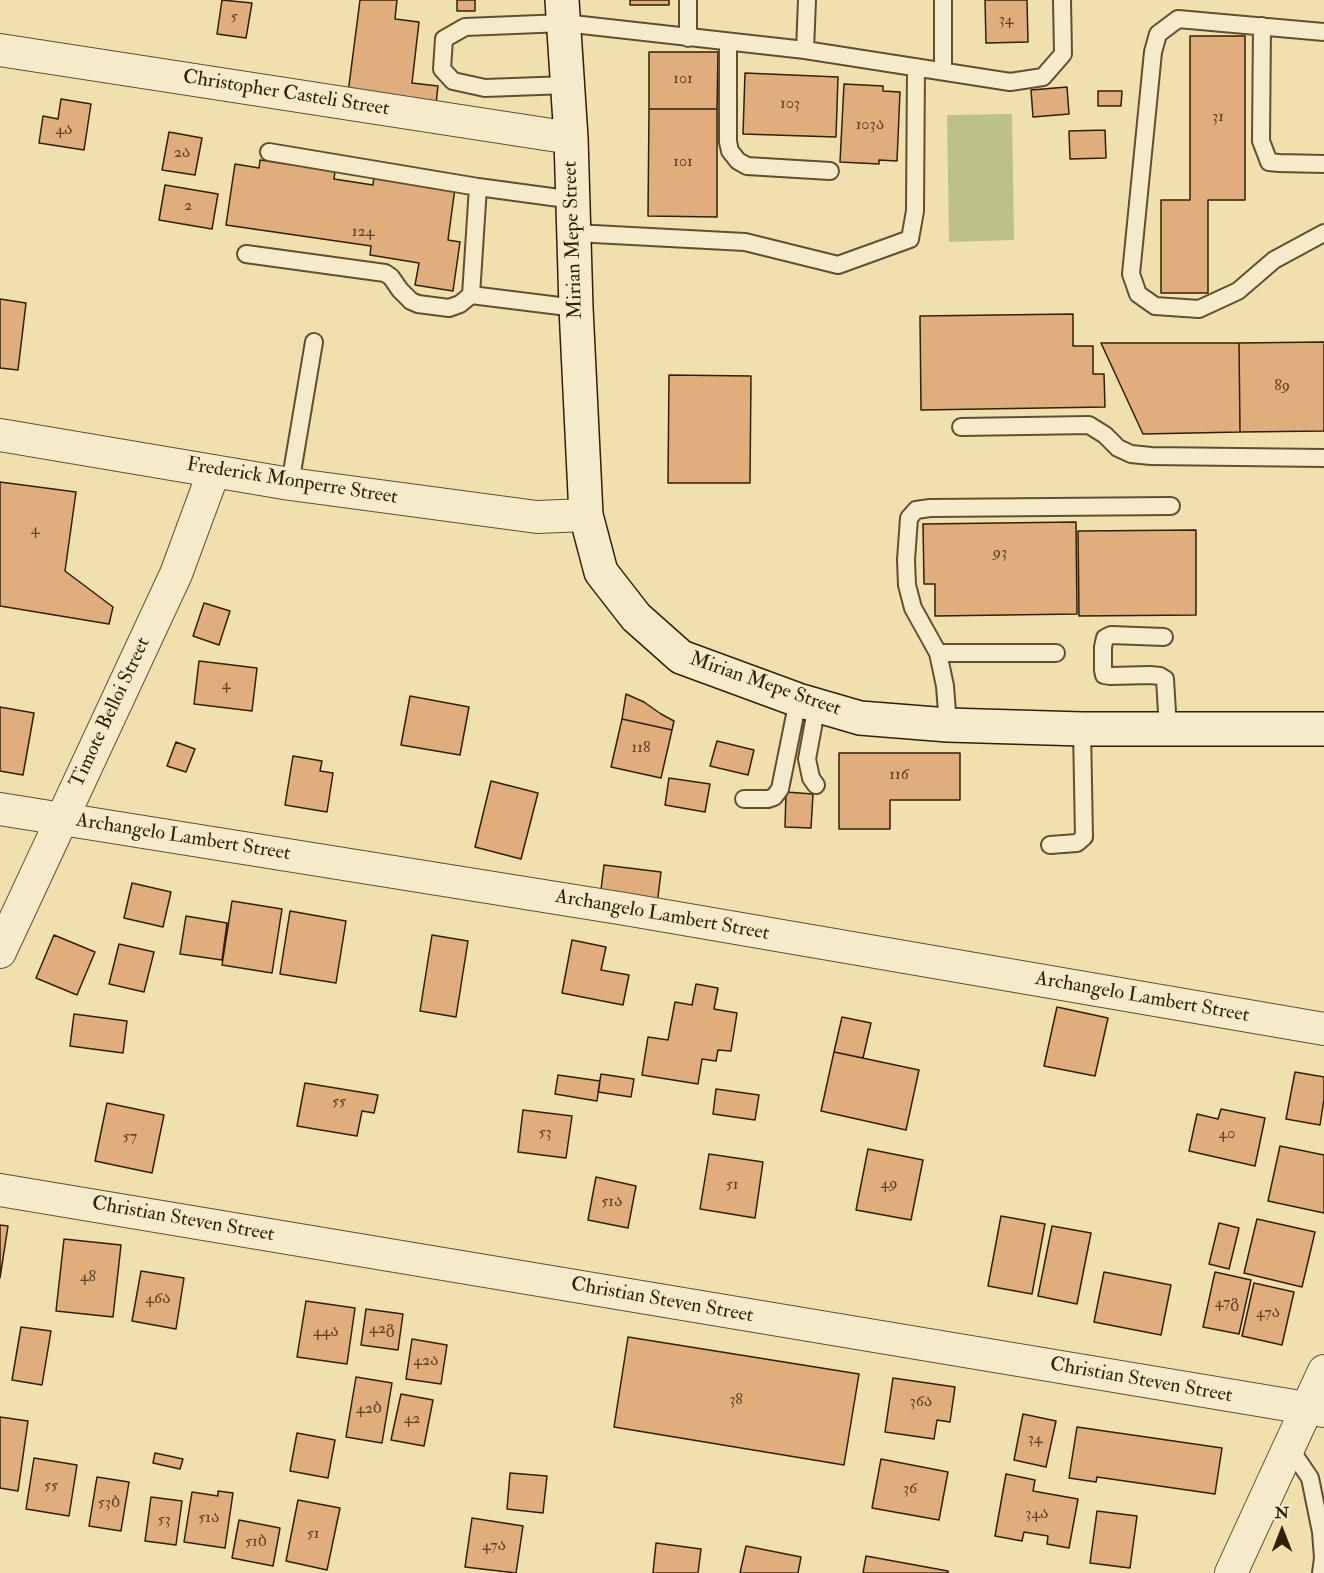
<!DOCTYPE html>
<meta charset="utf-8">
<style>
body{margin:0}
#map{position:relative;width:1324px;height:1573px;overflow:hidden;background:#f0e0ad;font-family:"IM FELL Double Pica",serif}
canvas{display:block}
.north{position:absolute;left:1252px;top:1501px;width:60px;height:60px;-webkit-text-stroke:4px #f5ebca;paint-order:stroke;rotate:0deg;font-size:16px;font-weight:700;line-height:24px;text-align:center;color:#331f05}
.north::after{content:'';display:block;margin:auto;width:21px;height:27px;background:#331f05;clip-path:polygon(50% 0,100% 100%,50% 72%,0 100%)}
</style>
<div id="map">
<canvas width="1324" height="1573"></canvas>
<div class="north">N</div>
</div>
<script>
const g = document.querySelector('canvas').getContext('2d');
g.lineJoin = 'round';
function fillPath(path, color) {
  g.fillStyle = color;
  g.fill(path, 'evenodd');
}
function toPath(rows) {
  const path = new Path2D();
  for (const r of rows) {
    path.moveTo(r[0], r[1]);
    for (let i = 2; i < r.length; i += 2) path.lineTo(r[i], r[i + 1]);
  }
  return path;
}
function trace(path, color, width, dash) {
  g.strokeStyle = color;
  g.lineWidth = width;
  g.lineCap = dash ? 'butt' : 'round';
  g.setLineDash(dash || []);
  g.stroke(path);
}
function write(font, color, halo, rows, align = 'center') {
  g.font = font + ' "IM FELL Double Pica","Noto Serif Georgian",serif';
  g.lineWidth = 5;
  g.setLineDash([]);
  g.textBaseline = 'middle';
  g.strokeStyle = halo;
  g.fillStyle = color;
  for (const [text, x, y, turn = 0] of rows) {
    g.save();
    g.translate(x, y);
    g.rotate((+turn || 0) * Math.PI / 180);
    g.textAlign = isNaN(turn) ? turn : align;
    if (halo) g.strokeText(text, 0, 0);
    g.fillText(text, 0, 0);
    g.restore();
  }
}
fillPath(toPath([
 [1012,114,1014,240,949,242,947,115]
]), '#bcc188');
const building = toPath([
 [222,0,252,3,246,38,217,34,222,0],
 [360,0,397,0,395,19,419,22,412,83,438,86,436,104,348,93,360,0],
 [457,0,475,0,475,11,457,11,457,0],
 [630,0,669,0,669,5,630,5,630,0],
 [985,0,1027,0,1028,42,986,43,985,0],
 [1190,36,1245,36,1245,200,1208,200,1208,293,1161,293,1161,200,1190,200,1190,36],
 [649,52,718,52,717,109,649,109,649,52],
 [745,73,838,77,836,137,743,134,745,73],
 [844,84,883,86,883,91,900,92,897,161,879,160,879,164,840,162,844,84],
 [1067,87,1069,114,1033,117,1031,90,1067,87],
 [1098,91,1122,91,1121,106,1098,106,1098,91],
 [61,99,91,104,84,150,39,143,43,116,58,119,61,99],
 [649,109,717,109,717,217,648,216,649,109],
 [1105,130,1106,158,1070,159,1069,131,1105,130],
 [169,132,202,138,195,175,162,170,169,132],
 [260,160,335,171,334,179,373,185,374,176,455,188,448,240,460,242,453,291,415,285,419,263,370,255,371,246,226,225,235,164,259,168,260,160],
 [165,185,218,194,212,229,159,220,165,185],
 [0,299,26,303,18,370,0,368,0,299],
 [1073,314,1073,346,1093,346,1093,374,1104,374,1105,407,921,410,920,316,1073,314],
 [1324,342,1324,431,1240,432,1239,343,1324,342],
 [1101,343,1239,343,1240,432,1143,434,1101,343],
 [669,375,751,376,750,483,668,483,669,375],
 [0,482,76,492,65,571,113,607,109,624,0,606,0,482],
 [1076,522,1077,614,935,616,935,584,924,584,923,524,1076,522],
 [1196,530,1196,615,1079,616,1078,531,1196,530],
 [204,603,230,611,219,645,193,636,204,603],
 [199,661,257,668,252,711,194,704,199,661],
 [626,694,644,702,661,714,674,721,672,730,622,719,626,694],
 [410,696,469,707,460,755,401,745,410,696],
 [0,707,34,713,23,775,0,771,0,707],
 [622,719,672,730,661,778,611,767,622,719],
 [717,741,754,750,748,775,710,766,717,741],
 [176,742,195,749,186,772,167,766,176,742],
 [839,753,960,753,960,800,890,800,890,829,839,829,839,753],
 [293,756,322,761,320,771,333,773,327,812,285,805,293,756],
 [669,778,710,784,705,812,665,805,669,778],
 [491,781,538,793,521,859,475,847,491,781],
 [786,792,813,794,811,828,785,827,786,792],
 [604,865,661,872,657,905,600,898,604,865],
 [132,883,171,892,163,927,124,918,132,883],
 [232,901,282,909,272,973,222,965,232,901],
 [290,911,346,921,336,983,280,974,290,911],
 [186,916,227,923,222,960,180,954,186,916],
 [54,935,95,952,77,995,36,978,54,935],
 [432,935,468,941,456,1017,420,1011,432,935],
 [572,940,606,947,601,970,629,975,623,1005,562,993,572,940],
 [119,944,154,952,144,992,109,984,119,944],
 [696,984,718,988,714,1009,737,1013,731,1051,718,1050,716,1061,702,1059,698,1084,642,1075,648,1037,668,1040,675,1002,692,1005,696,984],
 [1057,1007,1108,1018,1095,1076,1044,1066,1057,1007],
 [74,1014,127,1021,123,1053,70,1046,74,1014],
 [842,1017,871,1023,863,1058,834,1052,842,1017],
 [834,1052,919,1070,906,1130,821,1111,834,1052],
 [1295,1072,1324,1077,1324,1099,1320,1125,1286,1119,1295,1072],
 [601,1074,634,1079,631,1097,598,1092,601,1074],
 [558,1075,600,1081,597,1101,555,1094,558,1075],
 [305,1083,378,1095,374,1113,362,1111,357,1136,297,1126,305,1083],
 [716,1089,759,1095,755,1120,713,1114,716,1089],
 [107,1103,164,1115,152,1173,95,1161,107,1103],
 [1221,1109,1265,1118,1255,1166,1189,1151,1197,1114,1218,1119,1221,1109],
 [523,1110,572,1116,566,1158,518,1152,523,1110],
 [1280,1146,1324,1155,1324,1213,1268,1201,1280,1146],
 [868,1149,923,1160,911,1220,856,1210,868,1149],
 [709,1154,763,1162,755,1218,700,1209,709,1154],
 [596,1177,636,1186,628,1228,588,1220,596,1177],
 [1001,1216,1045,1224,1032,1294,988,1286,1001,1216],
 [1257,1219,1315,1232,1302,1287,1244,1273,1257,1219],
 [1219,1223,1239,1228,1229,1269,1209,1264,1219,1223],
 [0,1225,8,1226,0,1278,0,1225],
 [1052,1226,1091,1233,1077,1304,1038,1296,1052,1226],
 [64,1239,121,1245,113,1317,56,1311,64,1239],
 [141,1271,184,1278,176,1329,132,1321,141,1271],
 [1104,1272,1171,1285,1161,1335,1094,1322,1104,1272],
 [1215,1272,1251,1280,1239,1334,1203,1327,1215,1272],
 [1254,1283,1294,1292,1282,1345,1242,1336,1254,1283],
 [306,1301,355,1308,347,1364,297,1357,306,1301],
 [366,1309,403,1314,398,1350,361,1345,366,1309],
 [21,1327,51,1331,42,1385,12,1380,21,1327],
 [628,1337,859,1374,844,1465,614,1427,628,1337],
 [412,1339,447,1345,441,1384,406,1379,412,1339],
 [356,1377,392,1383,382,1443,346,1437,356,1377],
 [893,1378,955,1387,950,1422,937,1420,934,1439,885,1432,893,1378],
 [401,1394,433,1400,424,1446,391,1440,401,1394],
 [1023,1414,1056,1421,1046,1467,1014,1460,1023,1414],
 [0,1417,28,1421,18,1491,0,1488,0,1417],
 [1077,1427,1222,1448,1215,1494,1097,1477,1096,1482,1069,1478,1077,1427],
 [297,1433,335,1440,328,1478,290,1471,297,1433],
 [155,1453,183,1459,180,1469,153,1463,155,1453],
 [34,1458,77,1465,69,1516,26,1509,34,1458],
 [881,1459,948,1472,939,1520,872,1508,881,1459],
 [510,1473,547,1476,543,1513,507,1509,510,1473],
 [1006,1474,1035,1480,1033,1491,1078,1499,1069,1548,1047,1544,1048,1536,1024,1532,1022,1541,995,1536,1006,1474],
 [97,1477,129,1482,121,1531,89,1526,97,1477],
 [218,1491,233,1493,225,1548,184,1542,192,1492,218,1496,218,1491],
 [151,1497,182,1501,176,1545,145,1541,151,1497],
 [298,1500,340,1508,327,1570,286,1561,298,1500],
 [1097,1511,1137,1516,1130,1568,1090,1563,1097,1511],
 [472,1518,523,1526,516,1573,465,1567,472,1518],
 [239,1520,280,1528,273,1566,232,1558,239,1520],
 [656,1543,701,1549,698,1573,653,1573,656,1543],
 [746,1546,801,1557,798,1573,740,1573,746,1546],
 [866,1556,948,1571,948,1573,863,1573,866,1556]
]);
fillPath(building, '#e0ad7d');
trace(building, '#331f05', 1.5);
const lane = toPath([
 [688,0,688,38],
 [1262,26,1261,141,1266,154,1269,162,1279,163,1324,164],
 [1324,32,1178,19,1158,34,1153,52,1131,274,1138,294,1155,306,1199,309,1238,291,1274,260,1324,233],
 [728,42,728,142,730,151,738,161,747,166,830,171],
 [805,50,807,0],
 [943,71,943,0],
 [567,85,485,88,453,81,442,69,444,39,465,27,564,23,805,50,1010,82,1043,77,1063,54,1062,0],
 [269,152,478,187,574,200],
 [478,187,471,295,576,308],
 [575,233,745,242,838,265,910,239,915,211,916,67],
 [246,254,385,273,391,277,400,290,411,301,418,304,449,308,460,304,471,295],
 [961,427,1089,425,1105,435,1118,448,1131,454,1151,456,1324,458],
 [290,484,314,342],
 [1164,637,1111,635,1105,638,1103,647,1103,670,1104,675,1110,676,1150,675,1160,676,1165,679,1168,729],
 [938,653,1056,653],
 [948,725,945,686,938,653,913,608,907,585,906,560,909,518,916,510,930,508,1171,506],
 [816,785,811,778,807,759,817,705],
 [744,799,768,799,774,797,780,789,798,700],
 [1050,845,1077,843,1084,837,1082,729],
 [1289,1447,1310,1478,1321,1532,1323,1558,1321,1573]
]);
const street = toPath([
 [0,50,571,138],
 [0,435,290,484,537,517,586,515],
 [0,809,625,909,1324,1029],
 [0,952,176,574,214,471],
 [0,1190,1324,1411],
 [1231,1573,1324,1371]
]);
const secondary = toPath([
 [562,0,571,138,576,308,586,515,601,572,636,617,681,657,798,700,860,718,948,725,1082,729,1324,729]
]);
trace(lane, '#624f2f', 20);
trace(street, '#624f2f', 34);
trace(secondary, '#331f05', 36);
trace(lane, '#f5ebca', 16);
trace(street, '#f5ebca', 32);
trace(secondary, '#f5ebca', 33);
write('16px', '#5e4223', null, [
 ["5",234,18],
 ["34",1006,21],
 ["101",683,80],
 ["103",790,105],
 ["31",1218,118],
 ["103ა",870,126],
 ["4ა",64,131],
 ["2ა",182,154],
 ["101",683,163],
 ["2",188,207],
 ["124",363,233],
 ["89",1282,387],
 ["4",35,531],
 ["93",1000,554],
 ["4",226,686],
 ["118",641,749],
 ["116",899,776],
 ["55",339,1103],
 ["53",545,1134],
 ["40",1227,1135],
 ["57",130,1138],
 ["49",889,1185],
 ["51",732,1186],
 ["51ა",612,1203],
 ["48",88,1278],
 ["46ა",158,1300],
 ["47გ",1227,1304],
 ["47ა",1268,1314],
 ["42გ",382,1330],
 ["44ა",326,1333],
 ["42ა",426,1362],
 ["38",736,1401],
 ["36ა",921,1403],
 ["42ბ",369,1410],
 ["42",412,1420],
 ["34",1035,1440],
 ["55",51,1487],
 ["36",910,1490],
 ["53ბ",109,1504],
 ["34ა",1037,1515],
 ["51ა",209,1519],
 ["53",164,1521],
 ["51",313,1535],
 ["51ბ",256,1543],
 ["47ა",494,1547]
]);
write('20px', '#331f05', '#f5ebca', [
 ["Christopher Casteli Street",286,94,9],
 ["Mirian Mepe Street",574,240,-92],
 ["Frederick Monperre Street",292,482,9],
 ["Mirian Mepe Street",765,685,19],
 ["Timote Belloi Street",111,713,-65],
 ["Archangelo Lambert Street",183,838,9],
 ["Archangelo Lambert Street",662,916,10],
 ["Archangelo Lambert Street",1142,998,10],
 ["Christian Steven Street",183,1220,10],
 ["Christian Steven Street",662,1301,10],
 ["Christian Steven Street",1141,1381,10]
]);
</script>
